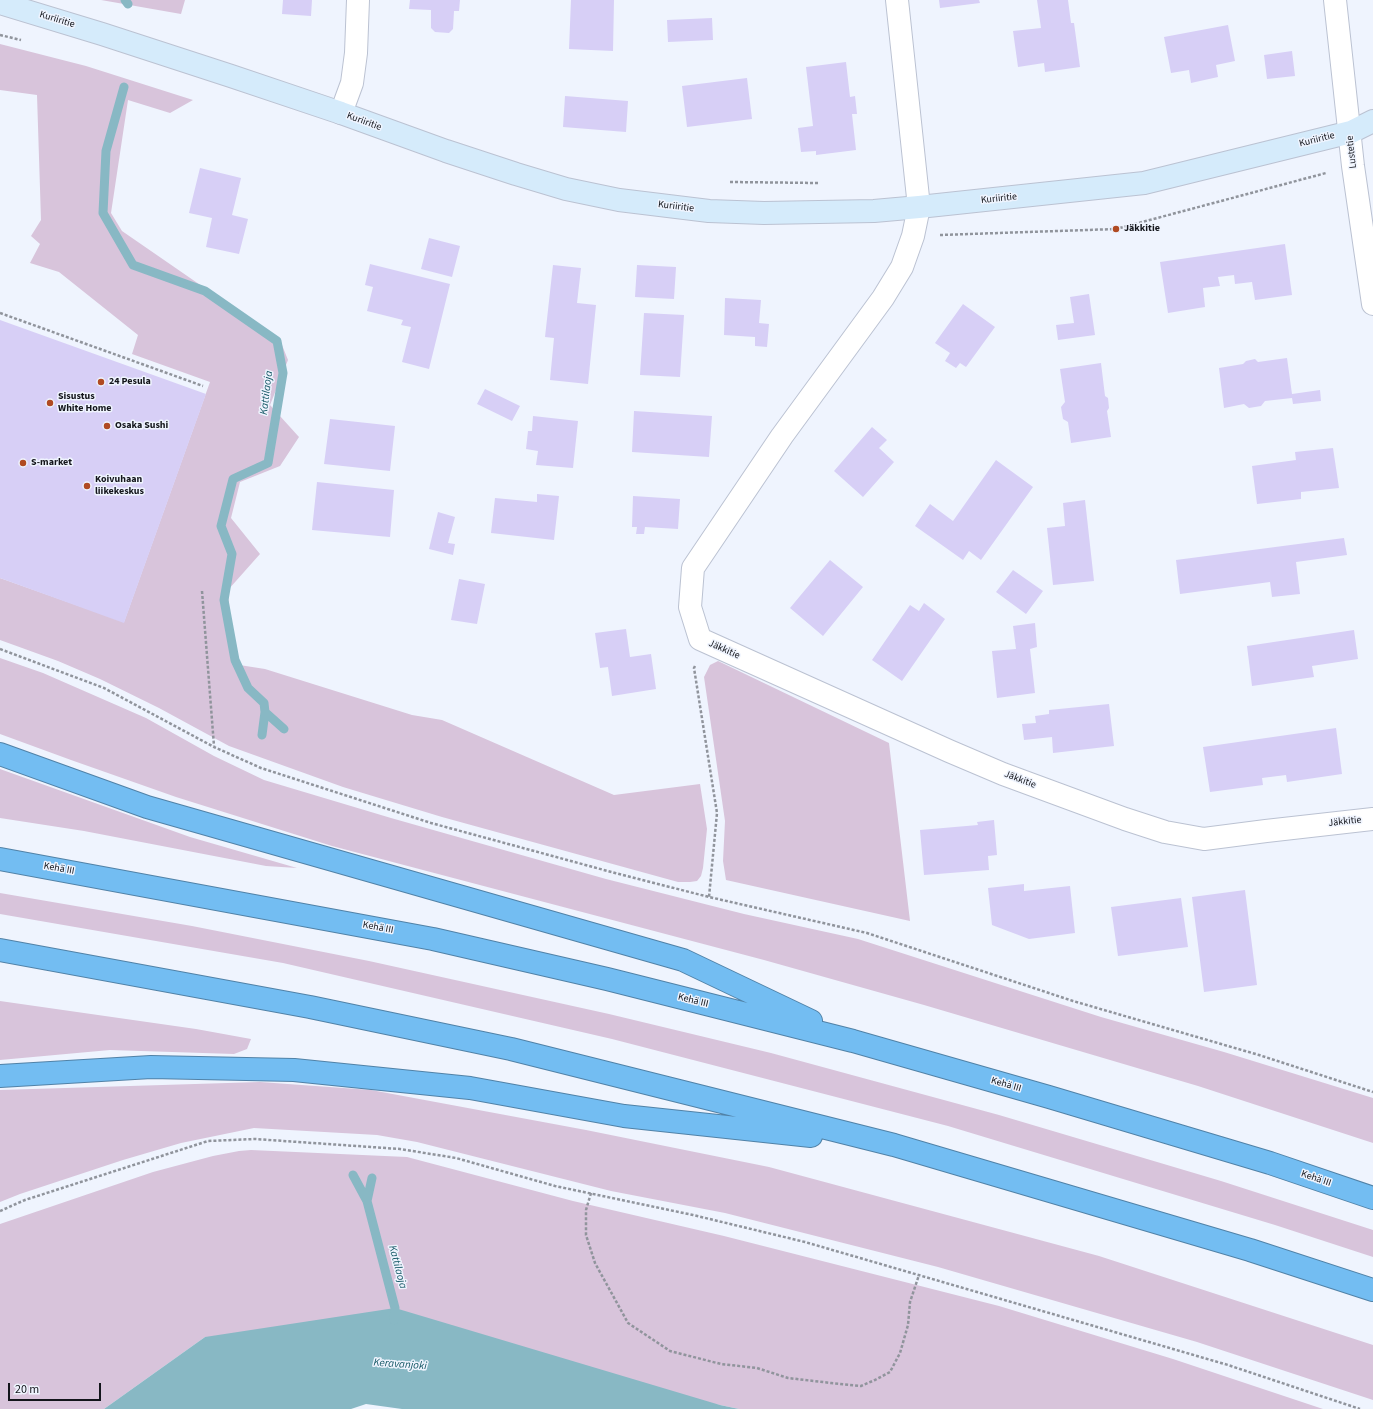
<!DOCTYPE html>
<meta charset="utf-8">
<style>
body{margin:0}
#map{position:relative;width:1373px;height:1409px;overflow:hidden;background:#eff4fe;font-family:"Source Sans 3",sans-serif}
canvas{display:block}
.scale{position:absolute;left:8px;top:1383px;width:93px;height:18px;box-sizing:border-box;border:2px solid #13151b;border-top:0;padding-left:5px;font-size:12px;line-height:14px;white-space:nowrap;color:#13151b;-webkit-text-stroke:3px #eff4fe;paint-order:stroke}
</style>
<div id="map">
<canvas width="1373" height="1409"></canvas>
<div class="scale">20 m</div>
</div>
<script>
const g = document.querySelector('canvas').getContext('2d');
g.lineJoin = 'round';
function fillPath(path, color) {
  g.fillStyle = color;
  g.fill(path, 'evenodd');
}
function toPath(rows) {
  const path = new Path2D();
  for (const r of rows) {
    path.moveTo(r[0], r[1]);
    for (let i = 2; i < r.length; i += 2) path.lineTo(r[i], r[i + 1]);
  }
  return path;
}
function trace(path, color, width, dash) {
  g.strokeStyle = color;
  g.lineWidth = width;
  g.lineCap = dash ? 'butt' : 'round';
  g.setLineDash(dash || []);
  g.stroke(path);
}
function write(font, color, halo, rows, align = 'center') {
  g.font = font + ' "Source Sans 3",sans-serif';
  g.lineWidth = 3;
  g.setLineDash([]);
  g.textBaseline = 'middle';
  g.strokeStyle = halo;
  g.fillStyle = color;
  for (const [text, x, y, turn = 0] of rows) {
    g.save();
    g.translate(x, y);
    g.rotate((+turn || 0) * Math.PI / 180);
    g.textAlign = isNaN(turn) ? turn : align;
    if (halo) g.strokeText(text, 0, 0);
    g.fillText(text, 0, 0);
    g.restore();
  }
}
fillPath(toPath([
 [101,0,185,0,181,14],
 [0,44,86,66,193,100,170,113,128,100,111,213,122,231,280,340,288,360,270,405,299,437,280,466,240,482,231,518,260,554,228,590,233,664,265,669,412,715,442,720,614,795,700,784,707,829,703,868,701,876,697,881,690,882,678,882,442,817,343,787,229,746,159,708,100,679,58,661,0,640,0,578,124,622,210,382,132,354,138,335,59,272,30,263,40,244,31,236,41,220,37,95,0,90],
 [0,658,43,673,146,718,214,756,264,780,391,818,606,879,744,914,858,939,1101,1017,1224,1052,1373,1098,1373,1143,1198,1086,924,1005,764,960,332,846,176,797,71,760,0,734],
 [718,661,889,743,910,921,726,880,723,861,725,821,704,677,710,665],
 [0,769,190,837,297,868,266,866,84,831,0,818],
 [0,893,192,926,369,961,609,1014,771,1053,999,1115,1221,1181,1373,1230,1373,1257,1275,1225,948,1126,612,1039,283,963,0,914],
 [0,1001,196,1029,251,1039,247,1049,234,1054,110,1050,0,1060],
 [260,1082,371,1090,586,1130,769,1167,1099,1256,1373,1345,1373,1400,1197,1342,938,1267,725,1213,611,1191,417,1142,377,1135,254,1128,181,1143,123,1160,20,1194,0,1202,0,1090],
 [251,1150,407,1157,573,1201,724,1236,999,1306,1173,1359,1323,1409,739,1409,720,1405,205,1337,104,1409,0,1409,0,1224,153,1172,213,1156,239,1151]
]), '#d8c4db');
fillPath(toPath([
 [395,1308,720,1405,739,1409,402,1409,366,1404,351,1409,104,1409,205,1337]
]), '#88b8c4');
trace(toPath([
 [125,0,128,4],
 [124,87,106,151,103,213,133,265,205,291,277,341,283,373,268,463,233,479,221,526,232,554,224,600,235,660,248,688,264,703,265,712,284,729],
 [262,735,265,712],
 [353,1175,367,1201],
 [372,1178,367,1201,395,1308,394,1320]
]), '#88b8c4', 9);
fillPath(toPath([
 [283,0,312,0,311,16,282,14],
 [410,0,460,0,459,11,454,11,453,29,449,33,435,32,431,28,431,10,409,9],
 [571,0,614,0,613,51,569,49],
 [939,0,979,0,980,3,940,8],
 [1037,0,1068,0,1071,23,1074,23,1080,67,1045,72,1044,63,1018,67,1013,31,1041,28],
 [712,18,713,40,668,42,667,20],
 [1228,25,1235,61,1216,65,1218,77,1191,83,1189,70,1171,73,1164,37],
 [1292,51,1295,76,1267,79,1264,55],
 [846,62,850,97,855,96,857,114,852,114,856,150,816,155,816,151,801,152,798,128,813,126,806,67],
 [747,78,752,119,687,127,682,86],
 [565,96,628,101,626,132,563,127],
 [200,168,241,178,232,215,248,219,239,254,206,247,212,218,189,213],
 [429,238,460,246,452,277,421,269],
 [1285,244,1292,295,1255,300,1252,282,1235,284,1234,275,1218,277,1220,286,1203,288,1205,307,1168,313,1160,262],
 [370,264,450,284,429,369,402,362,411,327,401,325,403,320,367,311,373,287,365,285],
 [553,265,581,268,577,303,596,305,588,384,550,380,554,338,545,337],
 [637,265,676,267,674,299,635,297],
 [1089,294,1095,335,1058,340,1056,325,1074,323,1070,297],
 [725,298,761,300,759,323,769,324,767,347,755,346,755,337,724,335],
 [963,304,995,327,966,367,960,363,956,368,945,361,950,353,935,343],
 [644,313,684,315,680,377,640,375],
 [0,320,206,394,124,623,0,578],
 [1287,358,1292,394,1320,390,1321,401,1293,404,1292,398,1265,401,1261,406,1249,408,1244,404,1224,408,1219,368,1243,364,1246,361,1255,359,1258,362],
 [1101,363,1105,396,1108,398,1109,408,1107,411,1111,437,1071,443,1068,422,1063,419,1061,407,1065,402,1060,369],
 [485,389,520,406,512,421,477,404],
 [634,411,712,416,709,457,632,452],
 [533,416,578,421,573,468,536,465,538,451,526,449,528,431,532,431],
 [330,419,395,426,390,471,324,464],
 [872,427,887,440,879,448,894,462,863,497,834,471],
 [1333,448,1339,488,1301,492,1301,499,1257,504,1252,466,1296,460,1295,452],
 [996,460,1033,487,981,560,969,551,963,560,915,526,930,504,953,521],
 [317,482,394,490,390,537,312,530],
 [537,494,559,496,554,540,491,533,495,498,537,502],
 [633,496,680,499,678,529,645,527,644,534,636,534,637,527,632,527],
 [1085,500,1094,581,1053,585,1047,528,1065,526,1063,503],
 [438,512,455,517,448,543,455,544,453,555,429,549],
 [1344,538,1347,555,1296,562,1300,594,1272,597,1270,582,1180,594,1176,560],
 [830,560,863,587,823,636,790,608],
 [1013,570,1043,591,1026,614,996,592],
 [459,579,485,584,477,624,451,620],
 [924,603,945,619,902,681,872,660,910,605,919,611],
 [1035,623,1037,647,1030,649,1035,693,997,698,992,651,1016,649,1013,626],
 [626,629,630,657,651,654,656,689,612,696,608,667,600,668,595,633],
 [1354,630,1358,659,1312,666,1314,677,1252,686,1247,646],
 [1109,704,1114,746,1053,753,1052,737,1024,740,1022,724,1036,723,1035,716,1049,714,1049,710],
 [1336,728,1342,774,1287,782,1286,775,1262,778,1263,785,1210,792,1203,747],
 [994,820,997,855,988,856,989,870,924,875,920,830,978,825,977,822],
 [1024,884,1024,891,1070,886,1075,933,1029,939,992,925,988,888],
 [1245,890,1257,985,1204,992,1192,897],
 [1181,898,1188,947,1118,956,1111,907]
]), '#d7cff6');
const street = toPath([
 [897,0,919,207,913,236,902,267,883,298,782,436,693,568,690,607,700,639,949,751,1003,774,1125,819,1165,832,1204,839,1266,831,1373,819],
 [1335,0,1353,166,1373,304],
 [341,113,352,83,356,53,358,0]
]);
const secondary = toPath([
 [0,3,102,34,231,76,341,113,446,151,516,174,566,189,619,200,709,211,764,213,874,211,919,207,1144,183,1351,132,1373,121]
]);
const highway = toPath([
 [0,754,147,807,683,960,811,1021],
 [0,859,433,939,607,979,853,1041,1049,1097,1270,1163,1373,1198],
 [0,950,310,1007,511,1049,894,1145,1250,1250,1373,1290],
 [0,1076,151,1067,294,1070,470,1088,624,1116,811,1136]
]);
trace(street, '#bbc2d2', 24);
trace(secondary, '#bbc2d2', 24);
trace(highway, '#5182a7', 24);
trace(toPath([
 [0,35,21,40],
 [730,182,819,183],
 [940,235,1116,229,1326,173],
 [0,313,203,386],
 [202,591,214,746],
 [0,649,104,688,214,747,261,768,431,823,615,873,709,897,867,933,1073,1001,1259,1055,1373,1092],
 [695,666,694,668,717,813,709,897],
 [591,1193,586,1210,586,1235,595,1263,628,1323,670,1351,721,1364,757,1368,788,1378,831,1383,861,1386,875,1380,890,1372,900,1353,908,1325,910,1302,919,1275],
 [0,1211,25,1200,208,1141,255,1139,400,1149,456,1158,555,1186,693,1215,805,1242,1228,1365,1360,1409]
]), '#90949c', 2.5, [3, 2]);
trace(street, '#fff', 22);
trace(secondary, '#d5ebfb', 22);
trace(highway, '#73bdf2', 22);
for (const [x, y, r, color] of [
 [1116,229,4,"#b04a22"],
 [101,382,4,"#b04a22"],
 [50,403,4,"#b04a22"],
 [107,426,4,"#b04a22"],
 [23,463,4,"#b04a22"],
 [87,486,4,"#b04a22"]
]) {
  const dot = new Path2D();
  dot.arc(x, y, r, 0, 2 * Math.PI);
  g.fillStyle = color;
  g.fill(dot);
  trace(dot, '#eff4fe', 1.5);
}
write('10px', '#13151b', '#eff4fe', [
 ["Kuriiritie",57,20,17],
 ["Kuriiritie",364,122,20],
 ["Kuriiritie",1317,140,-14],
 ["Lustetie",1352,152,-96],
 ["Kuriiritie",999,199,-6],
 ["Kuriiritie",676,207,7],
 ["Jäkkitie",724,650,24],
 ["Jäkkitie",1020,780,21],
 ["Jäkkitie",1345,822,-6],
 ["Kehä III",59,869,10],
 ["Kehä III",378,928,11],
 ["Kehä III",693,1001,14],
 ["Kehä III",1006,1085,16],
 ["Kehä III",1316,1179,19]
]);
write('bold 10px', '#13151b', '#eff4fe', [
 ["Jäkkitie",1124,229],
 ["24 Pesula",109,382],
 ["Sisustus",58,397],
 ["White Home",58,409],
 ["Osaka Sushi",115,426],
 ["S-market",31,463],
 ["Koivuhaan",95,480],
 ["liikekeskus",95,492]
], 'left');
write('italic 11px', '#135664', '#eff4fe', [
 ["Kattilaoja",267,393,-83],
 ["Kattilaoja",397,1267,75],
 ["Keravanjoki",400,1365,4]
]);
</script>
